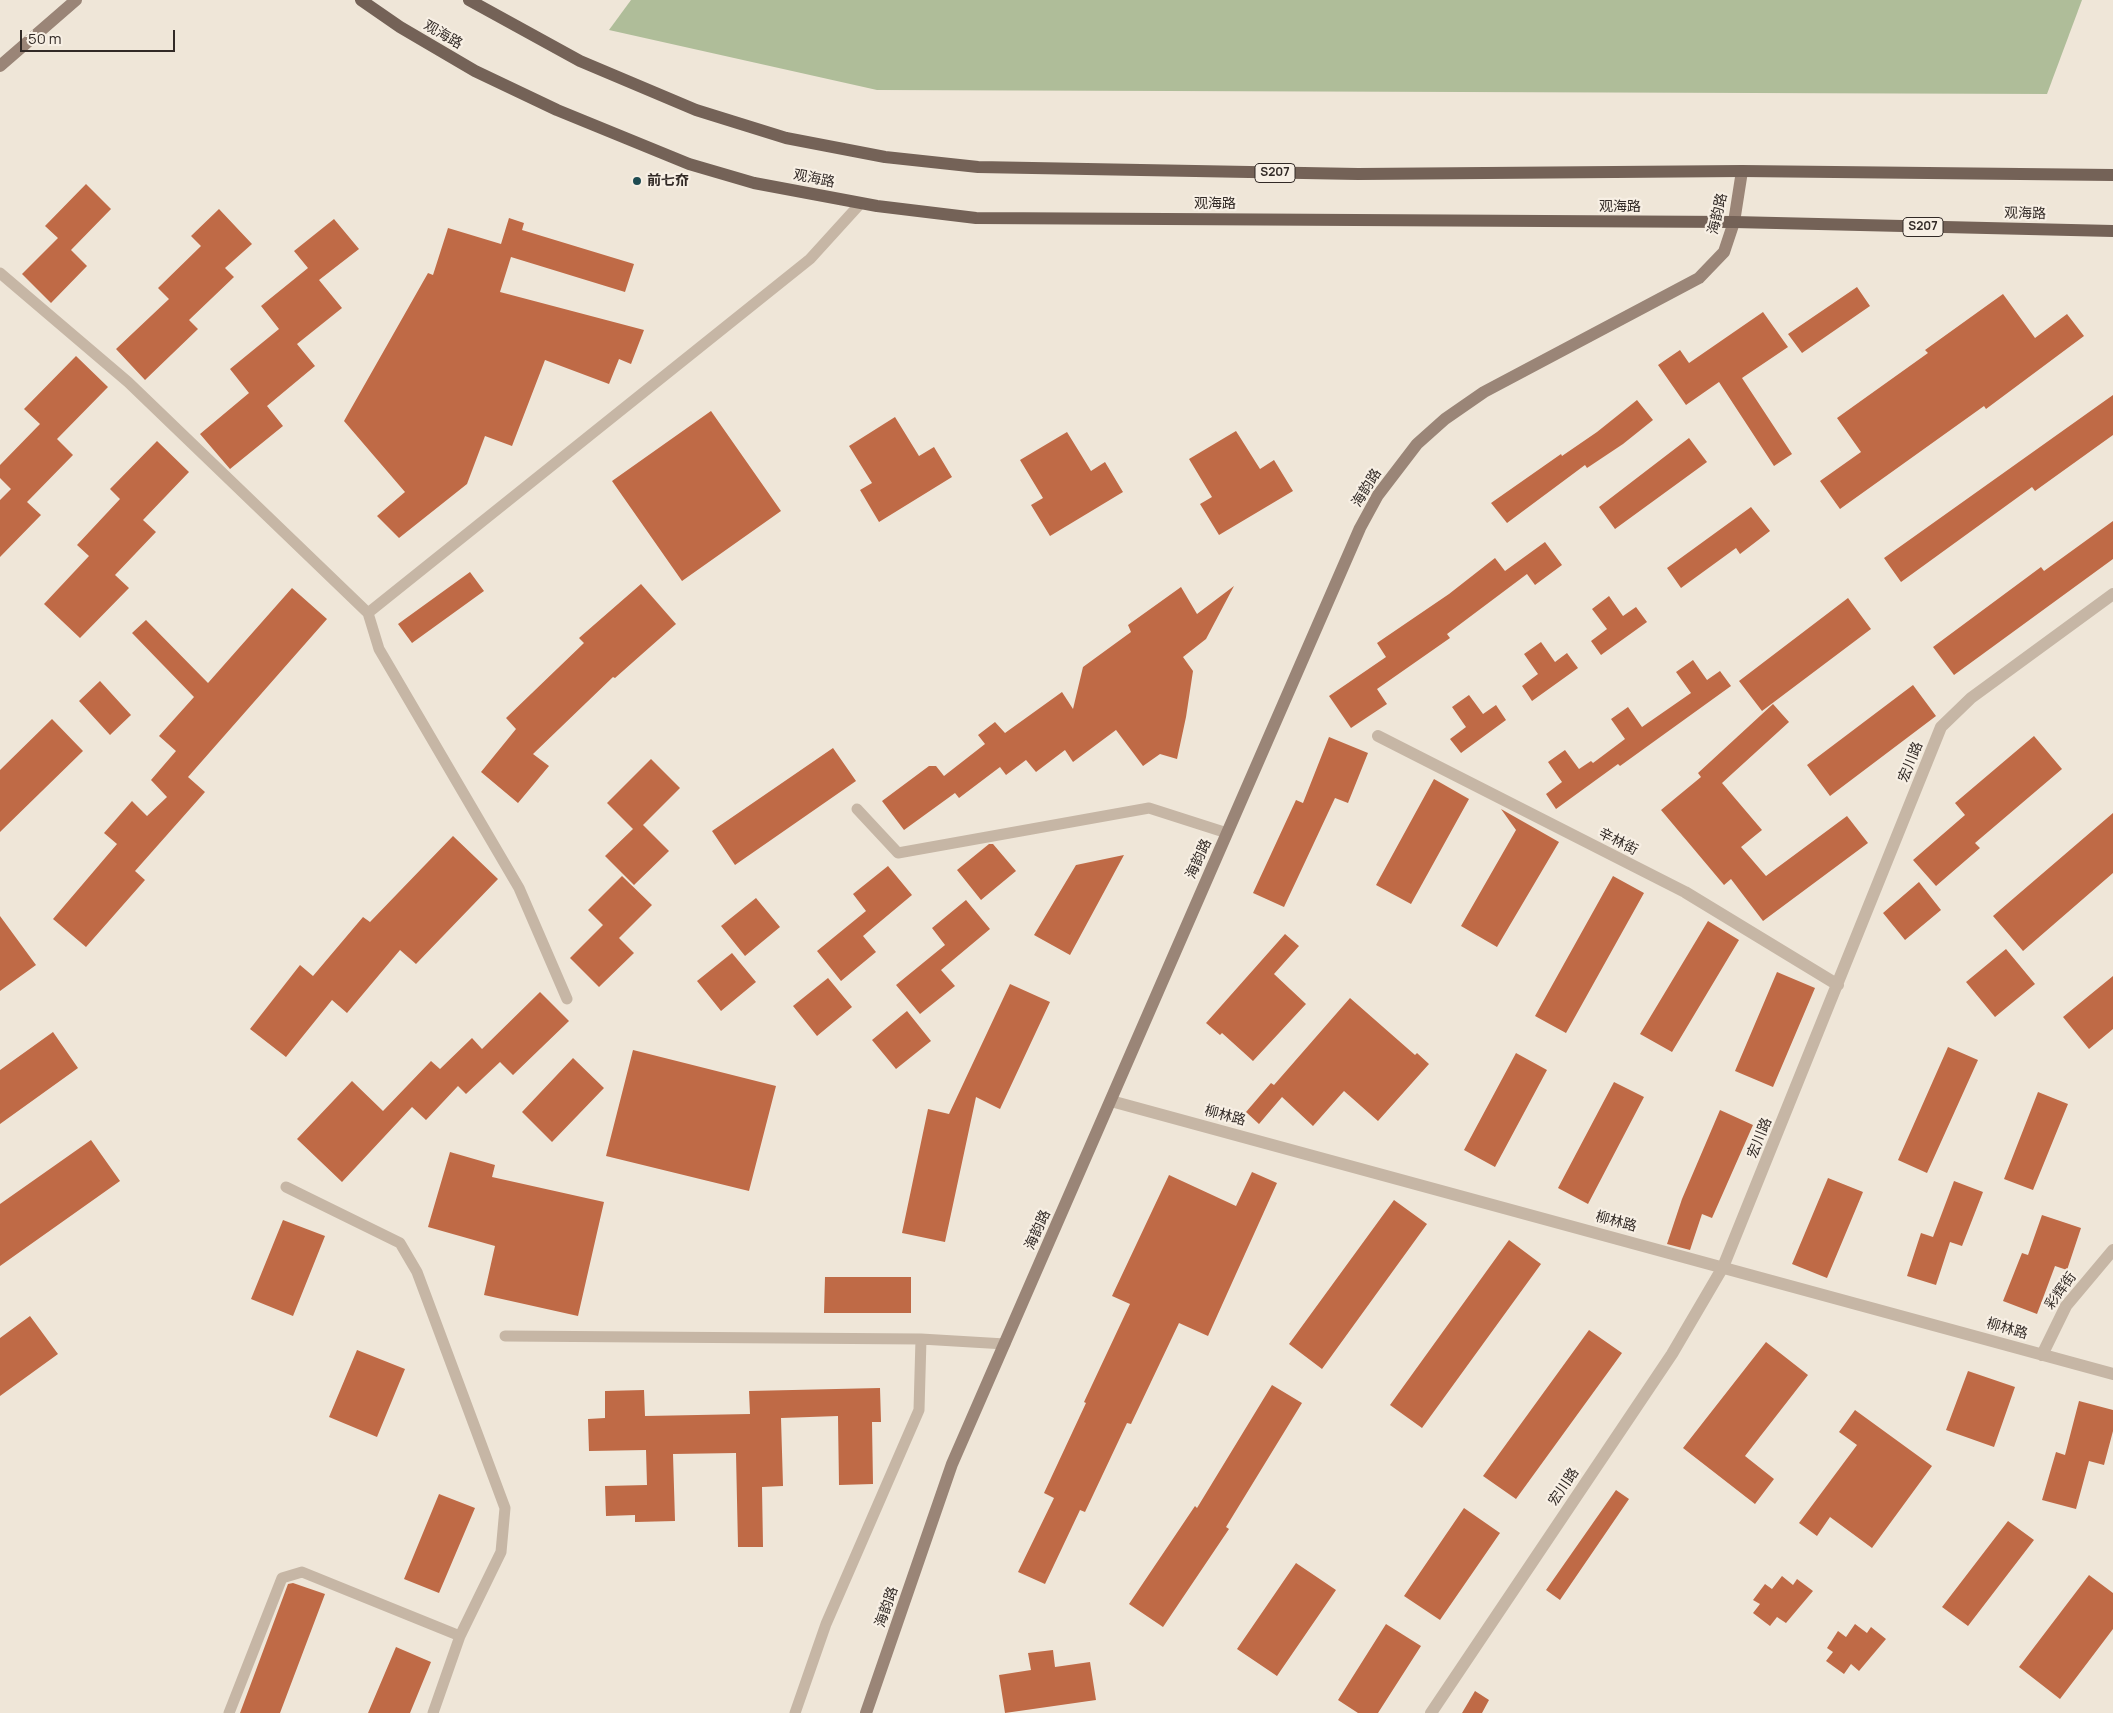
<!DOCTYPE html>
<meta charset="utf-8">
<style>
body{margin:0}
#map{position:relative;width:2113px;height:1713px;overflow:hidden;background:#efe6d8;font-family:Manrope,sans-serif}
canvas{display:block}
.scale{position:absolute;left:20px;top:30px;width:155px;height:22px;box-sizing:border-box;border:2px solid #322a26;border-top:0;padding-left:6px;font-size:15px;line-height:18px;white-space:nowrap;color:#322a26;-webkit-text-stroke:4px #f7efe4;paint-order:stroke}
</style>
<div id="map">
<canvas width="2113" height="1713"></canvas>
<div class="scale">50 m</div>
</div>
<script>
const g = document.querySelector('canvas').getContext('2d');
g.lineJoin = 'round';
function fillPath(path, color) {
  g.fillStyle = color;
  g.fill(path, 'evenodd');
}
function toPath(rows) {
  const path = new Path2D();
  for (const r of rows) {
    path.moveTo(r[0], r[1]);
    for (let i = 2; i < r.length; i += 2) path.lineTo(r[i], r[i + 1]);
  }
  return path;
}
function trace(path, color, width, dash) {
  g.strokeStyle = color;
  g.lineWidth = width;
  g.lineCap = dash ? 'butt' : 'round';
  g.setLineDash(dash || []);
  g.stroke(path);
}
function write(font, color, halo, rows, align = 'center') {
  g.font = font + ' Manrope,"Noto Sans SC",sans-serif';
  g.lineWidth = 4.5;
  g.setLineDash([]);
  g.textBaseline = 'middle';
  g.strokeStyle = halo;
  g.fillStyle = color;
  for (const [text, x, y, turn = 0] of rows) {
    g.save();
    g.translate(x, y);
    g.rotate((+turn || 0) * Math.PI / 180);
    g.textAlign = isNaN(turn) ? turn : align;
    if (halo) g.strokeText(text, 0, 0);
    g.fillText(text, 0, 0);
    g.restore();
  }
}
fillPath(toPath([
 [631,0,2082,0,2047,94,877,90,609,30]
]), '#afbd99');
fillPath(toPath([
 [86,184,111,209,71,250,87,266,51,303,22,274,58,238,45,226],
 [219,209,252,244,225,268,234,277,189,320,198,329,145,380,116,349,169,299,158,288,201,246,191,236],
 [509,218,524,223,522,230,634,264,625,292,511,257,500,292,644,330,631,364,619,359,609,384,545,360,512,446,485,436,467,484,399,538,377,516,405,492,344,421,428,273,433,275,448,228,501,244],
 [334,219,359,249,319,280,342,308,297,344,315,366,267,406,283,426,230,469,200,434,249,393,230,369,279,329,261,306,308,268,294,251],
 [1857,287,1870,306,1802,353,1788,334],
 [2003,294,2035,338,2067,314,2084,336,1986,409,1984,406,1840,509,1820,481,1861,452,1837,418,1928,353,1925,350],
 [1763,312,1788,347,1742,378,1792,454,1774,466,1719,382,1686,405,1658,365,1680,350,1689,363],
 [76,356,108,387,57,439,73,455,27,502,41,515,0,557,0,500,11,489,0,478,0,465,40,424,24,409],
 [2113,395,2113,435,2035,491,2032,487,1901,582,1884,558],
 [1637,400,1653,420,1623,444,1587,468,1585,465,1507,523,1491,503,1561,454,1562,456,1597,432],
 [711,411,781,511,682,581,612,481],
 [895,417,919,456,934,447,952,477,879,522,860,490,872,483,849,446],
 [1236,431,1260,469,1274,460,1293,491,1219,535,1200,504,1212,497,1189,459],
 [1067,432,1091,471,1105,462,1123,492,1050,536,1031,505,1043,498,1020,460],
 [1689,438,1707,462,1615,529,1599,507],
 [157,441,189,472,143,520,156,532,115,575,129,588,80,638,44,604,89,556,77,545,120,499,110,489],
 [1751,507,1770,531,1740,554,1736,548,1681,588,1667,568],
 [2113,521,2113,559,1954,675,1933,647,2041,567,2044,571],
 [1545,542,1562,565,1535,585,1527,574,1447,634,1450,638,1377,689,1387,704,1351,728,1329,696,1386,657,1377,643,1449,594,1495,558,1505,571],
 [470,572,484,591,412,643,398,624],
 [641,584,676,624,615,678,613,677,533,754,549,766,518,803,481,772,516,729,506,718,584,643,579,638],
 [1234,586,1206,639,1183,657,1193,671,1186,717,1177,759,1160,754,1143,766,1116,730,1073,762,1065,750,1036,772,1026,760,1006,775,1000,767,959,798,955,793,904,830,882,801,929,766,936,766,944,776,985,744,978,735,995,722,1005,733,1062,692,1073,709,1083,667,1131,632,1128,625,1181,587,1197,614],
 [292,588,327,619,188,777,205,792,135,871,145,880,86,947,53,919,117,844,104,833,132,801,147,816,167,797,151,780,176,751,159,736,194,697,132,633,146,620,208,683],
 [1609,596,1623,616,1636,607,1647,622,1601,655,1591,641,1607,629,1592,609],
 [1848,598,1871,629,1762,711,1739,681],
 [1541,642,1555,662,1567,653,1578,668,1532,701,1522,686,1538,674,1524,654],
 [1693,660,1707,680,1720,671,1731,686,1620,766,1618,764,1556,809,1546,794,1562,782,1548,762,1565,750,1579,769,1591,761,1593,763,1625,739,1611,719,1628,707,1642,727,1691,693,1676,672],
 [100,681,131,715,110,735,79,701],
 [1913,685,1936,716,1830,796,1807,765],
 [1469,695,1483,714,1496,705,1506,720,1461,753,1450,739,1466,727,1452,707],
 [1773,704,1789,722,1722,783,1762,830,1741,847,1766,876,1847,816,1868,843,1763,921,1731,879,1724,885,1661,810,1701,777,1698,773],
 [52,719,83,751,0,832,0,770],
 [2034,736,2062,769,1975,843,1980,848,1936,886,1913,860,1965,815,1955,803],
 [1329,737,1368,753,1348,803,1335,798,1284,907,1253,893,1296,800,1303,803],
 [833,748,856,781,735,865,712,831],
 [651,759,680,788,643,825,669,851,634,885,605,856,633,829,607,803],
 [1434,779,1469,799,1411,904,1376,885],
 [1501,809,1559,842,1497,947,1461,926,1516,830],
 [2113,813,2113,873,2023,951,1993,916],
 [453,836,498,879,416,964,400,950,347,1013,332,1000,286,1057,250,1029,300,965,313,976,363,917,370,922],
 [989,844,993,844,1016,871,981,900,957,870],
 [1124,855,1070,955,1034,935,1076,865],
 [888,866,912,895,863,936,876,952,841,981,817,951,866,911,853,894],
 [622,876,652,905,619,938,634,953,599,987,570,958,603,925,588,910],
 [1613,876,1644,893,1566,1033,1535,1016],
 [1919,882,1941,910,1905,940,1883,913],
 [756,898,780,927,745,956,721,926],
 [966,900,990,929,941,970,955,986,920,1014,896,985,945,945,932,928],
 [0,916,36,965,0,991],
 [1708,921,1739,940,1672,1052,1640,1034],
 [1285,934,1299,946,1274,974,1306,1004,1253,1061,1222,1033,1220,1035,1206,1023],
 [2006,949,2035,984,1995,1017,1966,982],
 [732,953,756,982,721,1011,697,981],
 [1777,972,1815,988,1773,1087,1735,1071],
 [2113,976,2113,1029,2089,1049,2063,1017],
 [828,978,852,1007,817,1036,793,1006],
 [1010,984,1050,1002,1000,1109,976,1097,945,1242,902,1233,928,1109,949,1114],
 [540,992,569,1021,513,1075,500,1062,466,1094,458,1086,426,1120,412,1107,342,1182,297,1139,352,1081,383,1111,431,1061,440,1069,472,1038,482,1049],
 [1350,998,1415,1055,1417,1053,1429,1064,1378,1121,1344,1091,1313,1126,1282,1097,1259,1124,1246,1112,1271,1083,1274,1085],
 [907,1011,931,1041,896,1069,872,1040],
 [53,1032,78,1068,0,1124,0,1070],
 [1948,1047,1978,1060,1927,1173,1898,1160],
 [633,1050,776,1086,749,1191,606,1156],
 [1516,1053,1547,1070,1495,1167,1464,1150],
 [573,1058,604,1088,552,1142,522,1112],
 [1614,1082,1644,1097,1588,1204,1558,1188],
 [2038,1092,2068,1104,2033,1190,2004,1179],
 [1720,1110,1753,1125,1712,1218,1702,1214,1690,1250,1667,1244,1682,1199],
 [91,1140,120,1181,0,1266,0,1204],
 [450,1152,495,1165,492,1177,604,1202,578,1316,484,1295,495,1246,428,1227],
 [1252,1172,1277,1183,1208,1336,1179,1323,1131,1424,1127,1423,1085,1512,1080,1510,1045,1584,1018,1572,1054,1498,1044,1493,1086,1403,1084,1402,1130,1304,1112,1296,1169,1175,1236,1206],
 [1828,1178,1863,1192,1827,1278,1792,1264],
 [1954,1181,1983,1192,1962,1246,1950,1242,1936,1285,1907,1276,1921,1233,1933,1237],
 [1394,1200,1427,1224,1322,1369,1289,1344],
 [2042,1215,2081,1228,2067,1270,2055,1266,2037,1314,2003,1301,2022,1253,2028,1255],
 [283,1220,325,1236,293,1316,251,1299],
 [1509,1240,1541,1264,1422,1428,1390,1405],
 [825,1277,911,1277,911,1313,824,1313],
 [30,1316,58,1354,0,1396,0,1338],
 [1589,1330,1622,1353,1516,1499,1483,1476],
 [1766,1342,1808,1375,1745,1456,1774,1479,1755,1504,1683,1448],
 [357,1350,405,1369,377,1437,329,1417],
 [1968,1371,2015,1387,1994,1447,1946,1430],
 [1272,1385,1302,1403,1226,1527,1229,1529,1163,1627,1129,1604,1195,1506,1197,1508],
 [880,1388,881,1422,872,1422,873,1484,839,1485,838,1416,781,1418,783,1486,762,1487,763,1547,738,1547,736,1453,673,1454,675,1521,635,1522,635,1515,606,1516,605,1486,647,1485,646,1450,589,1451,588,1419,605,1418,605,1391,644,1390,645,1416,750,1414,749,1391],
 [2079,1401,2113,1410,2113,1431,2104,1465,2089,1461,2076,1509,2042,1500,2056,1452,2065,1455],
 [1855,1410,1932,1466,1872,1548,1830,1517,1817,1536,1799,1523,1857,1445,1839,1432],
 [1616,1490,1629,1499,1560,1600,1546,1590],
 [439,1494,475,1508,439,1593,404,1579],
 [1464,1508,1500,1533,1440,1620,1404,1596],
 [2008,1521,2034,1540,1968,1626,1942,1607],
 [1296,1563,1336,1590,1277,1676,1237,1649],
 [2089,1575,2113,1593,2113,1629,2060,1699,2019,1667],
 [1782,1576,1793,1585,1797,1579,1813,1591,1786,1623,1777,1617,1770,1626,1753,1613,1760,1604,1753,1600,1765,1584,1772,1589],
 [293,1583,325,1594,280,1713,240,1713,288,1584],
 [1386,1624,1421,1646,1378,1713,1358,1713,1338,1700],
 [1855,1624,1867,1633,1871,1627,1886,1639,1859,1671,1851,1664,1844,1674,1826,1661,1833,1652,1827,1648,1838,1631,1846,1637],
 [396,1647,431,1662,410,1713,368,1713],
 [1053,1650,1055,1667,1090,1662,1096,1700,1005,1713,999,1675,1031,1670,1028,1653],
 [1475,1691,1489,1700,1482,1713,1462,1713]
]), '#bf6a46');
trace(toPath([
 [0,273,128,382,368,613],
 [857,809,898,853,1149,808,1227,833],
 [567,999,519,888,379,649,368,613,810,259,860,204],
 [286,1187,400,1243,417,1272,505,1508,501,1552,460,1636,433,1713],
 [505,1336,921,1339,1005,1344],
 [229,1713,282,1578,302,1572,460,1636],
 [795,1713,826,1624,919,1410,921,1339]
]), '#c6b6a5', 11);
trace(toPath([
 [1378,736,1685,892,1838,985],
 [1111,1101,2113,1374],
 [2042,1355,2066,1306,2113,1250],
 [1431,1713,1672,1354,1723,1267,1941,727,1971,698,2113,594]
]), '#c6b6a5', 12);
trace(toPath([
 [0,66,76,0],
 [866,1713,952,1464,1360,528,1378,495,1417,444,1445,419,1484,392,1699,278,1724,252,1734,222,1742,171]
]), '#9a8577', 12);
trace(toPath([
 [361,0,400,27,475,71,557,110,689,164,754,183,877,206,976,218,1734,222,2113,231],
 [469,0,580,61,696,110,786,138,885,157,978,167,1358,174,1742,171,2113,175]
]), '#746257', 12);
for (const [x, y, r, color] of [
 [637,181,5,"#1e4b51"]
]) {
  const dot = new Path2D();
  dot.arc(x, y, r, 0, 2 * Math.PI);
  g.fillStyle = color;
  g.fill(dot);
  trace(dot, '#f7efe4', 2);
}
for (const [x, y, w] of [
 [1275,173,40],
 [1923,227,40]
]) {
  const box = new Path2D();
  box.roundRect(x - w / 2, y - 9.5, w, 19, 4);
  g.fillStyle = '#f7efe4';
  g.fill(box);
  trace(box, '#322a26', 1);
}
write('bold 12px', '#322a26', null, [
 ["S207",1275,173],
 ["S207",1923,227]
]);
write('14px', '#322a26', '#f7efe4', [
 ["观海路",443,35,30],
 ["观海路",814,179,11],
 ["观海路",1215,204],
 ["观海路",1620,207],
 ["海韵路",1718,214,-77],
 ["观海路",2025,214,1],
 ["海韵路",1367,488,-58],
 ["宏川路",1911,762,-68],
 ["辛林街",1618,842,27],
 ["海韵路",1199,859,-66],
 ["柳林路",1225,1116,15],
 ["宏川路",1760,1138,-68],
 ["柳林路",1616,1222,15],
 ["海韵路",1038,1230,-66],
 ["彩辉街",2061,1291,-54],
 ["柳林路",2007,1329,16],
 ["宏川路",1564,1487,-56],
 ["海韵路",887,1607,-71]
]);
write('bold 14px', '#322a26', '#f7efe4', [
 ["前七夼",647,181]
], 'left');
</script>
